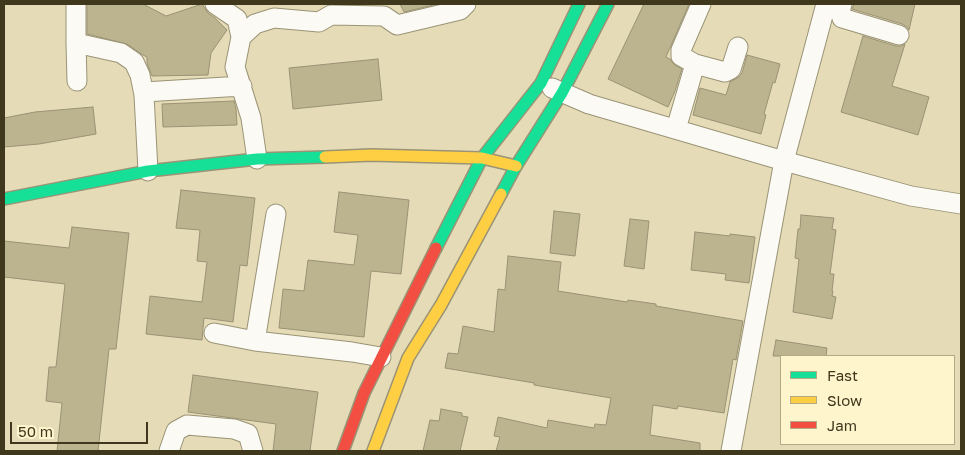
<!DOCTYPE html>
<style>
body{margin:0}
#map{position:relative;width:965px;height:455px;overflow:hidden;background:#e5dcb7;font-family:"Golos Text",sans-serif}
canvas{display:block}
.frame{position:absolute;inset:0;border:5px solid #3f381d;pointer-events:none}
.legend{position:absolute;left:780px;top:355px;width:175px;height:90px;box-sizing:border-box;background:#fef5cd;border:1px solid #b2a987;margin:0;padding:6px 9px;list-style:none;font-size:15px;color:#3f381d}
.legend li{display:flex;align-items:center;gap:10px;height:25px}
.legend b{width:25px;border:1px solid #b2a987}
.scale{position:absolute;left:10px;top:422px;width:138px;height:22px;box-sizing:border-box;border:2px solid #3f381d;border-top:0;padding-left:6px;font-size:15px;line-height:18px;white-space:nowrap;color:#3f381d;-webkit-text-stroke:4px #fef5cd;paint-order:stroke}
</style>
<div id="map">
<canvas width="965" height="455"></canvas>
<div class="frame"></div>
<ul class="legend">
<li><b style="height:6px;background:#16e098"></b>Fast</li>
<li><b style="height:6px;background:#ffcf43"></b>Slow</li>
<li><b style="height:6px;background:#f24e42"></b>Jam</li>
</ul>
<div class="scale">50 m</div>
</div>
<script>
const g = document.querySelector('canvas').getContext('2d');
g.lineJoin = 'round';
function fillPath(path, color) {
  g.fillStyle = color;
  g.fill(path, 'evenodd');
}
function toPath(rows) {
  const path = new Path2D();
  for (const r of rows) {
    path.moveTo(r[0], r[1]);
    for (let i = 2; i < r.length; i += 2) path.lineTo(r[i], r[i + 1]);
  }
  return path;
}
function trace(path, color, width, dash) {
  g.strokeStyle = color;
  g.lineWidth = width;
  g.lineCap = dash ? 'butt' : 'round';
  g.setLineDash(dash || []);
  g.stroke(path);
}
const building = toPath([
 [87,4,143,4,166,16,202,4,208,13,215,18,227,30,211,53,208,75,152,76,147,63,147,57,143,55,127,44,87,34,87,4],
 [400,4,438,4,404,12,400,4],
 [644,4,689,4,666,57,670,59,672,62,675,65,682,69,675,91,668,107,608,79,644,4],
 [854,4,915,4,909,30,907,27,902,24,852,9,854,4],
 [863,36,896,46,901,46,905,44,892,86,929,97,918,135,841,112,863,36],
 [747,55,780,64,775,83,773,82,764,114,766,115,761,134,693,115,700,88,726,95,730,82,739,77,742,73,747,55],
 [378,59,382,100,293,109,289,68,378,59],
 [234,101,236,109,237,125,163,127,162,104,234,101],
 [93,107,96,134,39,144,4,147,4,118,35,112,93,107],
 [181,190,255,198,247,266,240,265,233,322,204,318,202,340,146,334,150,296,202,302,207,262,197,261,200,230,176,228,181,190],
 [339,192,409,200,401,274,371,271,364,337,279,328,283,289,304,291,308,260,354,265,358,235,334,232,339,192],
 [554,211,580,214,575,256,550,253,554,211],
 [801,215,834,218,832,229,836,230,830,274,834,274,832,291,833,291,832,296,836,297,832,319,793,312,799,259,795,258,798,229,800,229,801,215],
 [630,219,649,221,644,269,624,266,630,219],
 [72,227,129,233,116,349,109,349,98,451,57,451,62,403,46,401,49,367,56,367,65,284,4,277,4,241,69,248,72,227],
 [695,232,730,236,730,234,755,237,749,283,725,280,726,274,691,270,695,232],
 [508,256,561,262,558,291,627,302,628,300,656,304,656,306,743,321,736,360,733,359,724,413,678,406,677,409,653,405,650,435,700,443,700,451,496,451,500,437,494,436,498,417,547,428,548,420,594,428,595,424,606,425,611,398,534,385,534,383,445,368,448,353,458,354,463,326,494,332,498,289,505,290,508,256],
 [776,340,827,348,826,356,773,356,776,340],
 [193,375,318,392,310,451,273,451,276,424,188,412,193,375],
 [441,409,462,413,462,416,468,417,460,451,423,451,430,420,439,421,441,409]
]);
fillPath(building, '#bcb48f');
trace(building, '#999274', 1);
const street = toPath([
 [76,4,76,43,121,53,134,62,140,75,144,95,148,171],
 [215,4,237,19,241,37,235,67,251,118,257,159],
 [701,4,681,50,681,56,695,64,725,72,731,69,738,47],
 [842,4,840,12,842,18,899,35],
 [241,37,255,24,274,18,319,22,331,15,384,16,397,25,460,10,466,4],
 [76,43,77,81],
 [552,88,589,104,784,161,911,196,961,204],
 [144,92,242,86],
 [676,129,695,64],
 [276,214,255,341,352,352,381,357],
 [214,333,255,341],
 [169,451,176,431,187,425,234,429,248,434,253,451],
 [731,451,784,161,826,4]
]);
const fast = toPath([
 [501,194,516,166,562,93,608,4],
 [4,199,148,171,257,159,325,157],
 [436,248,482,158,541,83,579,4]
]);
const slow = toPath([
 [325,157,371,155,482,158,516,166],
 [373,451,408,358,441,305,501,194]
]);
const jam = toPath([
 [343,451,364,393,436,248]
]);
trace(street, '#9a9376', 21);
trace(fast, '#9a9376', 14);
trace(slow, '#9a9376', 14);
trace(jam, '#9a9376', 14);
trace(street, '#fbfaf4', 19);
trace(fast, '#16e098', 11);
trace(slow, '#ffcf43', 11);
trace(jam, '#f24e42', 11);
</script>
